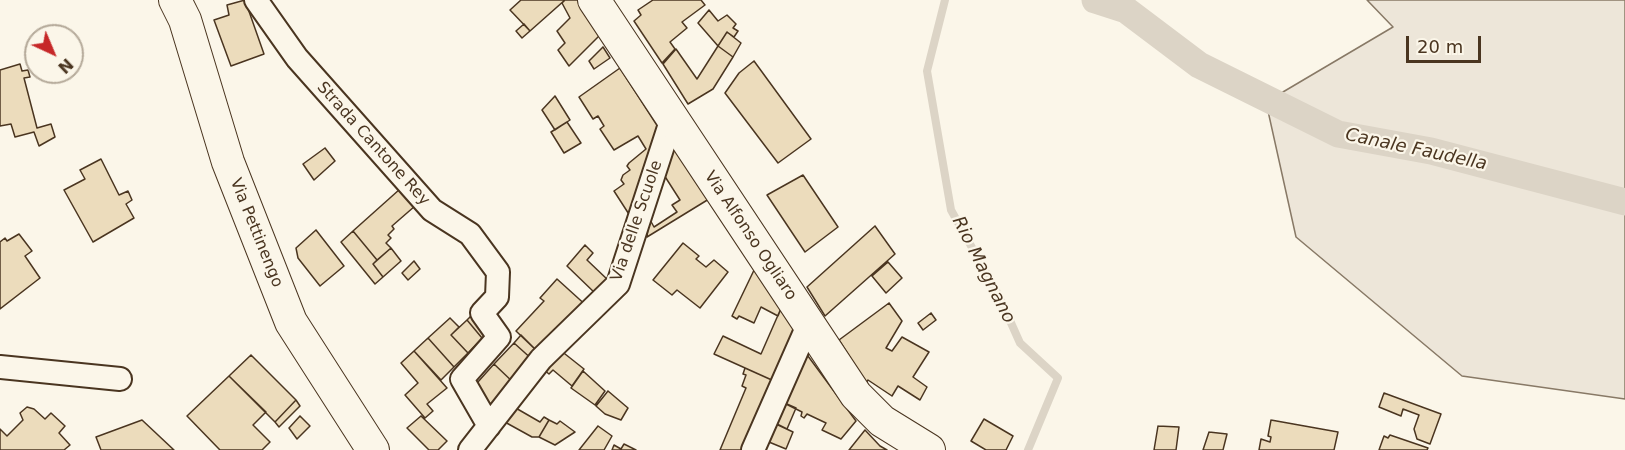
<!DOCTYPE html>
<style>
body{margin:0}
#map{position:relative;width:1625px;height:450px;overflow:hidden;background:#fbf6e9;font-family:"DejaVu Sans",sans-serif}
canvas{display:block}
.north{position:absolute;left:24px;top:24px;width:60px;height:60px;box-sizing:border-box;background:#fbf6e9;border:2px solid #b4a999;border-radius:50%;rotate:136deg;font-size:16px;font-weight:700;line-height:24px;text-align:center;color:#4a3520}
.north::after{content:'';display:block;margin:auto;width:21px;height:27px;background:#c62828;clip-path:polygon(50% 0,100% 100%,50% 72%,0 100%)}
.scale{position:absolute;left:1406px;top:36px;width:75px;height:27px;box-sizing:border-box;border:3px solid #4a3520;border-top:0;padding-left:8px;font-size:18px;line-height:21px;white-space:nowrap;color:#4a3520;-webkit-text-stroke:4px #fbf6e9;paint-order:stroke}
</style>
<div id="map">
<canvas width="1625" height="450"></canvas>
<div class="north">N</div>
<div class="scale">20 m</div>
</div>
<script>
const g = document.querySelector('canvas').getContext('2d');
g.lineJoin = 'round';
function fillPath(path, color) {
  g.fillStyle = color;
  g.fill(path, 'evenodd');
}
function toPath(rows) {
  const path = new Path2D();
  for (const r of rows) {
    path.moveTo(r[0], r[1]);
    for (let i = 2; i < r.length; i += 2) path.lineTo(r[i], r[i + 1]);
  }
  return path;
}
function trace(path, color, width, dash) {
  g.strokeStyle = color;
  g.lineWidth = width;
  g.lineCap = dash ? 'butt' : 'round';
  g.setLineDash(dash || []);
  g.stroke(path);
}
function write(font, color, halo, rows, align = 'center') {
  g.font = font + ' "DejaVu Sans",sans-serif';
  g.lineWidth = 4.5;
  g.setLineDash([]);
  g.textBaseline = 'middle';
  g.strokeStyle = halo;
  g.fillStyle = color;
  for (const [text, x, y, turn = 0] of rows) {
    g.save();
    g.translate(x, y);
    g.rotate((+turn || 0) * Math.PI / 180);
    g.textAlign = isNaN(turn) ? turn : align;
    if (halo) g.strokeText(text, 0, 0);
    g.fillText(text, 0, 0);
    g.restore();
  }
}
const green = toPath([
 [1367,0,1625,0,1625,399,1462,376,1296,237,1266,102,1393,27,1367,0]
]);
fillPath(green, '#ede6d9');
trace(green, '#887966', 1.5);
trace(toPath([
 [945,0,927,71,951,210,999,296,1020,343,1058,378,1028,450]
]), '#dcd4c6', 8);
trace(toPath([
 [1095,0,1126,10,1199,65,1338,134,1431,151,1625,202]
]), '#dcd4c6', 27);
const building = toPath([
 [245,0,264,54,231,66,214,20,229,15,227,5,245,0],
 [521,0,565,0,530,31,510,10,521,0],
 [565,0,582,0,601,34,569,66,558,50,565,43,557,31,570,18,562,3,565,0],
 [653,0,701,0,705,5,682,22,687,28,670,42,675,49,662,63,634,21,641,15,638,10,653,0],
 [709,10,718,21,727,15,736,24,733,28,738,31,734,37,727,32,718,46,698,23,709,10],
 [524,24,530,31,522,38,516,31,524,24],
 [727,32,741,43,733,57,718,46,727,32],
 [718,46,733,57,713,89,688,104,663,64,676,49,697,79,718,46],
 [603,47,610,58,594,69,589,61,603,47],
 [754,61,811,139,778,163,725,93,739,73,754,61],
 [20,64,22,71,28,70,30,77,24,78,37,128,51,124,55,137,39,146,34,132,15,137,11,124,0,126,0,70,20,64],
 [620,68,660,130,634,222,614,191,624,184,621,180,623,175,630,170,627,166,629,163,646,149,638,136,614,150,600,129,604,126,598,116,593,119,579,97,620,68],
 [555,96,570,120,555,130,542,110,555,96],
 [567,122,581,143,564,153,551,132,567,122],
 [676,146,709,199,647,237,649,218,654,227,677,212,672,205,680,200,664,175,663,160,676,146],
 [325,148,335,161,314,180,303,164,325,148],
 [101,159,119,195,128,191,132,200,126,204,134,218,93,242,64,190,85,179,80,170,101,159],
 [803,175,838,227,805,252,767,195,803,175],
 [400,189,415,206,392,226,394,229,388,235,391,238,386,243,391,248,377,260,353,231,400,189],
 [875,226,895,254,825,316,807,287,875,226],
 [316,230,344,266,320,286,298,258,296,248,316,230],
 [353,231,377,260,373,264,383,277,375,284,341,242,353,231],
 [19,234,32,251,25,256,40,278,0,309,0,242,5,238,7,241,19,234],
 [683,243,699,256,696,259,706,267,714,260,728,272,700,308,677,290,672,295,653,280,683,243],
 [585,245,593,253,587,260,609,281,597,295,567,266,585,245],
 [391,248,401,261,383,277,373,264,391,248],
 [414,261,420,269,408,280,402,273,414,261],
 [888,262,902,278,886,293,872,276,888,262],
 [756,266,782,306,778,316,761,307,754,323,739,316,737,319,732,316,756,266],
 [557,279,589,308,539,353,516,331,544,301,540,298,557,279],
 [889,303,902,321,886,348,892,351,902,337,929,352,913,377,927,387,920,400,898,386,892,396,868,380,866,383,839,340,889,303],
 [782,306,798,332,774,381,714,354,723,336,761,354,782,306],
 [474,313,490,331,482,338,467,320,474,313],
 [931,313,936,320,923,330,918,323,931,313],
 [450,318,459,327,451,335,468,353,454,367,428,338,450,318],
 [467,320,482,338,468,353,451,335,467,320],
 [521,335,539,353,534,361,514,343,521,335],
 [428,338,454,367,441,380,414,351,428,338],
 [514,343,534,361,516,385,494,364,514,343],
 [560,350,584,369,572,386,553,370,549,374,544,370,560,350],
 [414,351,447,388,427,404,433,411,425,418,405,395,418,383,401,363,414,351],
 [805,352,856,421,841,439,822,430,826,423,807,414,804,418,801,416,802,412,780,401,805,352],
 [251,355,296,400,275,422,229,376,251,355],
 [494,364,516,385,494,414,477,383,494,364],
 [745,368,774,381,745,450,720,450,746,388,742,386,746,375,743,374,745,368],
 [583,371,605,391,595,405,571,388,583,371],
 [229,376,266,412,253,425,270,442,262,450,220,450,187,416,229,376],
 [608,391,628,408,621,420,605,414,596,406,608,391],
 [1384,393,1441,414,1430,444,1417,439,1414,429,1419,415,1403,409,1401,416,1379,407,1384,393],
 [296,400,300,406,279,427,275,422,296,400],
 [780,401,796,408,787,429,771,421,780,401],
 [27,407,34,409,45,419,51,413,65,426,59,433,70,445,64,450,0,450,0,429,7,436,23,420,20,413,27,407],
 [514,407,540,422,544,417,549,420,539,437,532,437,503,421,514,407],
 [300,416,310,426,297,439,289,428,300,416],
 [421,416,447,441,438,450,429,450,407,428,421,416],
 [984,419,1013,436,1006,450,986,450,971,441,984,419],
 [142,420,174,450,101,450,96,437,142,420],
 [549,420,557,424,560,421,575,432,555,445,539,437,549,420],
 [1271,420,1338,432,1334,450,1259,450,1261,439,1270,442,1271,437,1268,436,1271,420],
 [776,424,793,432,786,449,764,440,776,424],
 [598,426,612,436,604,450,579,450,598,426],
 [1158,426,1179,427,1176,450,1154,450,1158,426],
 [865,430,880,446,887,450,849,450,865,430],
 [1209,432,1227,434,1223,450,1203,450,1209,432],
 [1390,435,1428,448,1427,450,1379,450,1384,436,1388,438,1390,435],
 [624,444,636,450,612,450,614,445,621,449,624,444]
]);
fillPath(building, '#ecdcbc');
trace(building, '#4a3520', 1.5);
const street = toPath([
 [256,0,297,58,432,210,470,234,498,272,497,297,482,313,499,337,462,379,489,426],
 [0,367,120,379],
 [470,450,541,359,618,284,672,118],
 [753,450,809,323]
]);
const secondary = toPath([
 [175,0,185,20,228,162,291,322,373,450],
 [594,0,856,395,882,421,929,450]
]);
trace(street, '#4a3520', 26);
trace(secondary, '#4a3520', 34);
trace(street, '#fbf6e9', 22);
trace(secondary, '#fbf6e9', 32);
write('16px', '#4a3520', '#fbf6e9', [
 ["Strada Cantone Rey",373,144,48],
 ["Via delle Scuole",637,221,-71],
 ["Via Pettinengo",256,233,68],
 ["Via Alfonso Ogliaro",750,236,56]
]);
write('italic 18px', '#4a3520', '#fbf6e9', [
 ["Canale Faudella",1416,150,12],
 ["Rio Magnano",983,270,63]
]);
</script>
